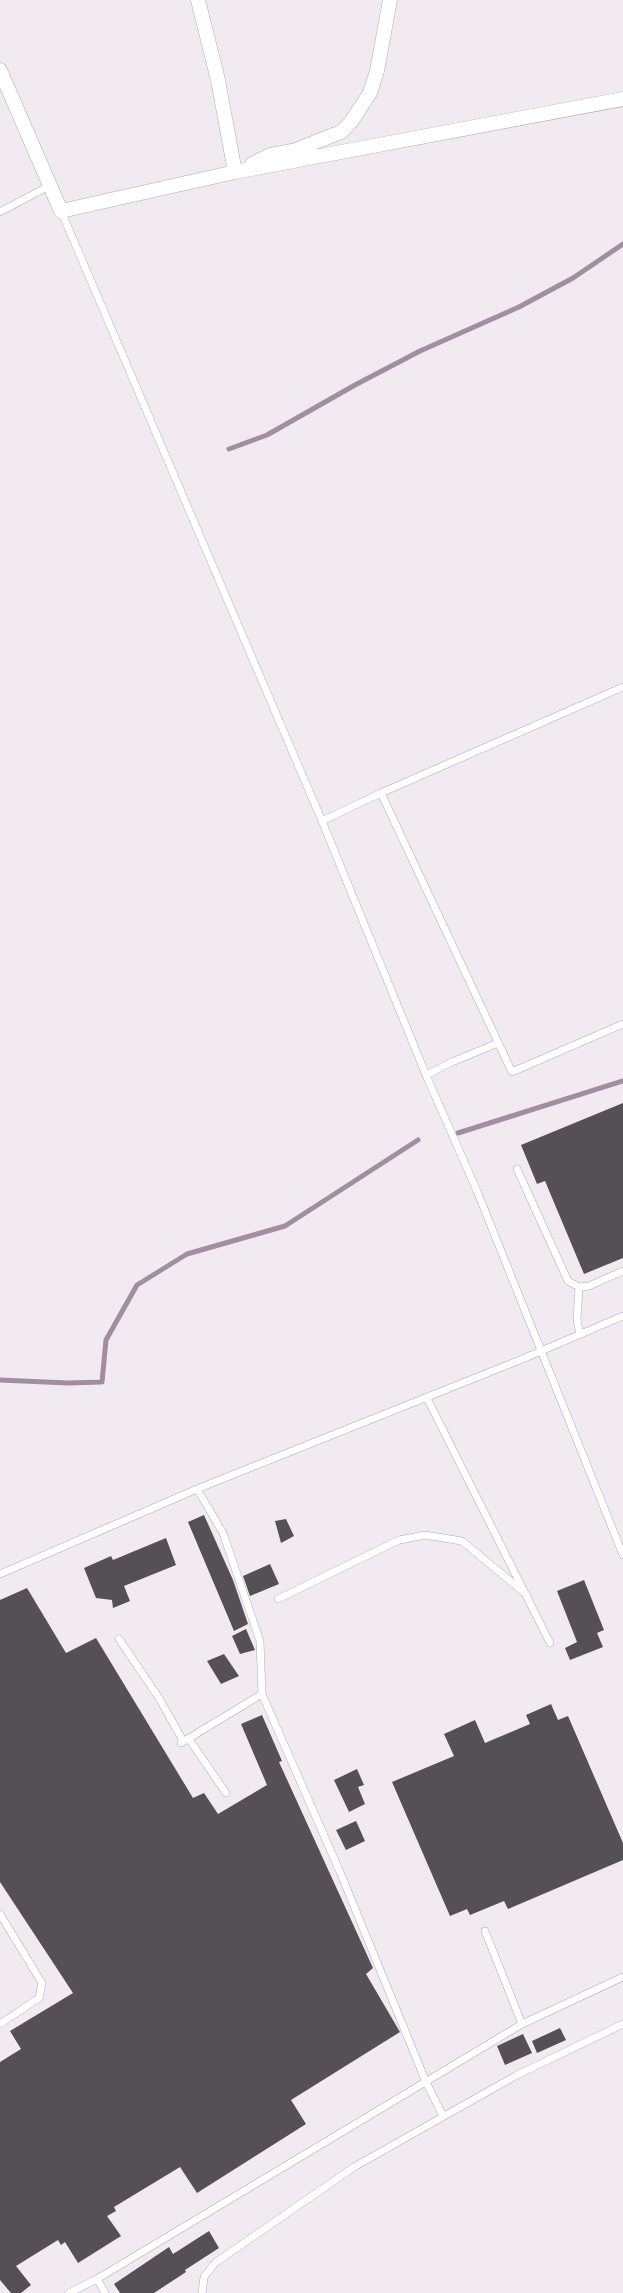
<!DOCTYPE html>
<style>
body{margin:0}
canvas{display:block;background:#f1ebf1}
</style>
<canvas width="623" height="2293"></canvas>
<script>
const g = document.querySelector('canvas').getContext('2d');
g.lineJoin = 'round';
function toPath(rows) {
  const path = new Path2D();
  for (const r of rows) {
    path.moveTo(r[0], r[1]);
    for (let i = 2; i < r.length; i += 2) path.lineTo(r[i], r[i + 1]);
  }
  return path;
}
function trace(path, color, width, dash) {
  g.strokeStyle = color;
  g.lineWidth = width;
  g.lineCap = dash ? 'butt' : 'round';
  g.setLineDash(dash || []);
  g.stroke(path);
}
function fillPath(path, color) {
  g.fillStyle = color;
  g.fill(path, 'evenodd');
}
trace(toPath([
 [229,449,267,435,355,385,420,351,519,307,573,278,623,244],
 [458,1133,623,1081],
 [0,1380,68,1383,102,1382,106,1340,137,1285,187,1254,285,1226,418,1140]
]), '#a28da3', 5);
fillPath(toPath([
 [623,1103,623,1258,584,1274,545,1181,537,1184,521,1145],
 [204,1515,233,1580,248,1624,234,1631,188,1522],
 [286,1519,294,1536,281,1543,275,1521],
 [166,1538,176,1565,124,1586,130,1601,113,1608,112,1600,96,1598,84,1568,111,1556,113,1560],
 [270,1564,279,1584,250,1596,243,1576],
 [584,1580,604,1630,597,1633,603,1647,570,1660,565,1648,577,1642,557,1591],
 [27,1588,66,1653,96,1638,193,1798,204,1793,218,1814,267,1785,241,1724,262,1715,282,1761,279,1762,373,1968,366,1974,400,2032,291,2100,306,2124,197,2193,180,2167,114,2207,116,2211,107,2216,121,2236,78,2263,65,2242,61,2245,58,2240,16,2266,31,2285,21,2293,11,2293,0,2280,0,2062,21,2049,10,2031,73,1993,0,1882,0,1600],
 [246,1629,255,1650,240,1654,232,1636],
 [224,1654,239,1676,221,1684,207,1661],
 [551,1704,558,1720,568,1716,623,1843,623,1860,508,1909,504,1901,470,1915,467,1909,450,1916,392,1782,454,1756,444,1734,475,1720,485,1743,530,1724,526,1715],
 [357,1769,364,1785,358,1787,365,1804,349,1812,334,1780],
 [356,1821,365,1841,346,1850,336,1830],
 [560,2028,566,2040,537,2053,532,2041],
 [523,2034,532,2053,505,2065,497,2046],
 [209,2231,219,2248,185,2270,186,2272,154,2293,120,2293,114,2284,169,2247,173,2254]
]), '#555055');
const lane = toPath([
 [61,211,322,821,426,1075,477,1191,623,1555],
 [0,212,49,186],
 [623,687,381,793,512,1072,623,1024],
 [322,821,381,793],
 [426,1075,452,1062,498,1043],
 [517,1169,568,1281,579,1287,589,1286,623,1271],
 [579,1287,577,1320,580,1334],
 [427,1398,550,1643],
 [197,1489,223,1533,260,1641,262,1694,340,1872,426,2082,443,2116],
 [0,1574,197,1489,520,1360,623,1316],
 [278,1599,399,1540,425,1535,462,1541,526,1594],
 [119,1639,159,1698,181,1737,181,1743,262,1694],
 [189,1739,226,1793],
 [0,1914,42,1983,39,1998,0,2024],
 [485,1931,522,2024],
 [97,2279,105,2293],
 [69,2293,97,2279,522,2024,623,1977],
 [202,2293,204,2277,215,2263,354,2167,517,2075,623,2024]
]);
const street = toPath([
 [198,0,218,80,235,172],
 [0,70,61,211,235,172,623,99],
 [252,164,270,155,296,150,318,141,341,132,351,122,370,93,377,71,390,0]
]);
trace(lane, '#b1abb1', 8);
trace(street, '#b1abb1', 15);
trace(lane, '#fff', 7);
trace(street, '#fff', 14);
</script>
